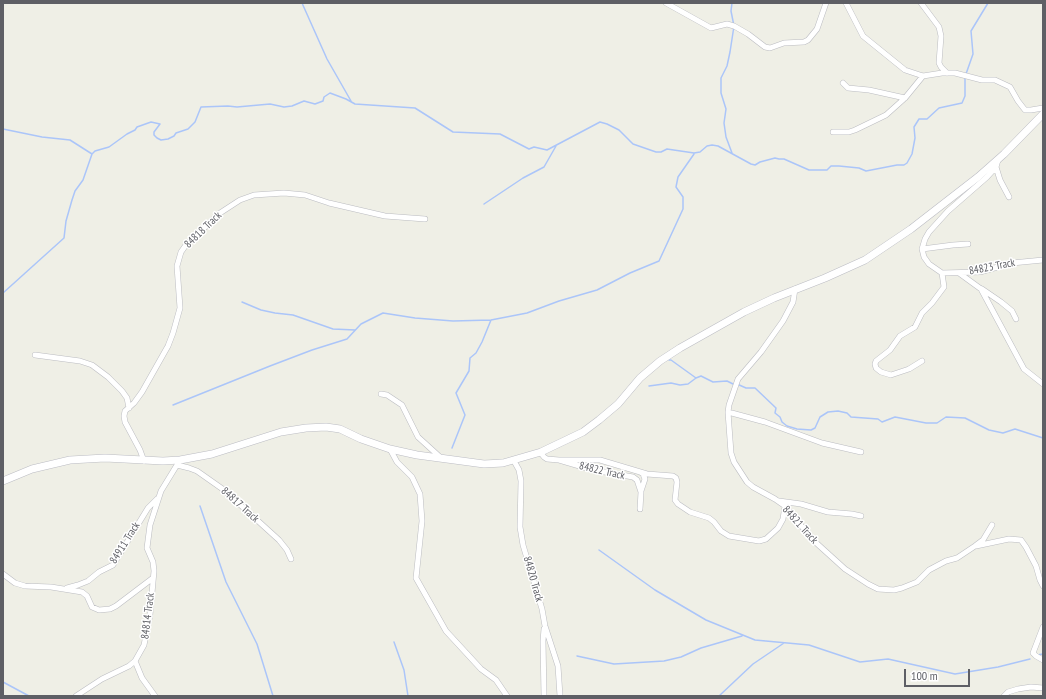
<!DOCTYPE html>
<style>
body{margin:0}
#map{position:relative;width:1046px;height:699px;overflow:hidden;background:#efefe6;font-family:"PT Sans Narrow",sans-serif}
canvas{display:block}
.frame{position:absolute;inset:0;border:4px solid #5e5f65;pointer-events:none}
.scale{position:absolute;left:904px;top:669px;width:66px;height:18px;box-sizing:border-box;border:2px solid #5e5f65;border-top:0;padding-left:5px;font-size:12px;line-height:14px;white-space:nowrap;color:#5e5f65;-webkit-text-stroke:3px #fff;paint-order:stroke}
</style>
<div id="map">
<canvas width="1046" height="699"></canvas>
<div class="frame"></div>
<div class="scale">100 m</div>
</div>
<script>
const g = document.querySelector('canvas').getContext('2d');
g.lineJoin = 'round';
function toPath(rows) {
  const path = new Path2D();
  for (const r of rows) {
    path.moveTo(r[0], r[1]);
    for (let i = 2; i < r.length; i += 2) path.lineTo(r[i], r[i + 1]);
  }
  return path;
}
function trace(path, color, width, dash) {
  g.strokeStyle = color;
  g.lineWidth = width;
  g.lineCap = dash ? 'butt' : 'round';
  g.setLineDash(dash || []);
  g.stroke(path);
}
function write(font, color, halo, rows, align = 'center') {
  g.font = font + ' "PT Sans Narrow",sans-serif';
  g.lineWidth = 3;
  g.setLineDash([]);
  g.textBaseline = 'middle';
  g.strokeStyle = halo;
  g.fillStyle = color;
  for (const [text, x, y, turn = 0] of rows) {
    g.save();
    g.translate(x, y);
    g.rotate((+turn || 0) * Math.PI / 180);
    g.textAlign = isNaN(turn) ? turn : align;
    if (halo) g.strokeText(text, 0, 0);
    g.fillText(text, 0, 0);
    g.restore();
  }
}
trace(toPath([
 [302,3,327,59,351,101],
 [966,74,973,54,971,31,988,3],
 [3,129,42,137,70,140,92,154,95,151,109,147,127,134,135,130,137,127,151,122,160,124,154,132,154,135,157,138,161,140,168,139,174,136,176,133,188,129,195,122,201,107,228,106,237,107,270,104,284,107,292,106,304,101,315,104,323,101,324,97,330,93,346,99,355,104,415,108,453,132,500,134,529,149,534,147,547,150,600,122,607,124,619,130,633,144,656,152,661,152,667,149,694,153,700,152,707,146,712,145,718,146,751,164,755,165,760,162,775,158,779,159,784,159,809,170,827,170,831,166,839,166,859,168,866,171,897,165,904,165,907,163,912,154,915,138,914,127,919,119,927,119,939,108,962,103,965,96,965,78],
 [732,153,726,137,724,123,726,109,721,93,721,78,727,66,730,52,734,26,731,11,732,3],
 [484,204,523,178,544,167,556,146],
 [3,293,64,238,66,221,72,200,75,191,83,180,92,154],
 [242,302,261,310,275,313,293,315,333,329,355,330],
 [669,360,671,360,696,378,701,376,713,382,727,381,733,384],
 [737,384,746,388,755,388,776,408,775,413,780,417,782,422,787,426,797,429,811,430,815,428,820,417,828,412,838,411,847,413,851,417,878,419,882,422,895,417,926,423,937,423,946,417,965,418,989,430,1003,433,1015,429,1043,438],
 [649,386,671,383,680,385,688,384,696,378],
 [173,405,270,366,312,350,347,339,361,324,383,313,415,318,453,321,491,320,527,313,559,301,597,290,630,273,659,261,683,209,683,197,676,187,678,177,694,154],
 [452,448,465,415,456,393,469,371,470,358,476,353,482,342,491,320],
 [200,506,226,582,257,644,273,696],
 [599,550,655,590,706,620,755,640,809,645,860,662,888,659,955,674,998,667,1030,659],
 [394,642,404,670,408,696],
 [1037,655,1043,654],
 [577,656,614,664,664,661,681,657,701,648,742,636],
 [3,682,29,696],
 [719,696,753,664,784,643]
]), '#abc5f9', 1.5);
const street = toPath([
 [666,3,711,28,727,24,734,26,748,34,765,47,770,48,784,43,804,42,808,40,817,29,826,3],
 [846,3,863,36,905,70,923,76,942,73,955,73,982,80,995,80,1010,87,1018,101,1025,110,1031,110,1043,108],
 [921,3,939,27,941,36,939,63,941,67,947,73],
 [843,83,848,88,869,90,905,98],
 [833,132,849,132,855,130,886,115,905,98,923,76],
 [998,160,996,167,987,177,948,211,929,232,925,239,922,249,924,257,929,264,942,273,980,272,1012,263,1043,260],
 [996,167,1000,180,1009,197],
 [922,249,953,245,968,244],
 [959,273,981,289,1024,369,1043,384],
 [795,289,793,302,783,321,761,352,738,379,729,405,728,412,731,453,734,462,747,482,753,487,775,499,785,506,813,540,845,569,868,584,878,589,894,590,902,588,917,582,929,570,946,561,957,558,975,546,983,540,992,525],
 [982,289,1001,302,1012,311,1016,319],
 [35,355,80,361,92,365,108,377,122,391,127,398,129,408],
 [922,361,909,369,891,375,881,372,876,368,875,364,876,361,890,350,900,336,915,327,922,313,932,303,944,287,942,273],
 [381,394,387,395,402,405,418,437,440,457],
 [728,412,765,422,822,443,861,452],
 [390,449,397,462,412,477,420,494,422,521,416,578,446,631,481,669,496,680,507,696],
 [540,452,544,457,547,459,559,460,593,470,633,477,637,480,641,492,640,509],
 [559,460,600,460,647,474,673,476,676,478,677,482,675,500,678,504,690,512,709,518,714,522,721,531,729,536,759,541,766,539,778,528,783,519,785,506],
 [144,461,140,450,125,422,124,416,125,411,134,403,142,392,168,346,173,333,180,308,177,266,181,252,186,245,220,213,240,200,254,195,284,193,305,195,329,203,385,216,425,219],
 [514,461,519,470,521,481,520,527,523,545,542,609,545,626,558,666,560,696],
 [177,465,189,468,197,471,224,490,279,540,287,550,291,559],
 [640,472,643,474,645,479,641,491],
 [779,501,801,504,828,512,852,514,861,516],
 [976,546,1009,539,1021,540,1026,547,1036,566,1040,580,1043,586],
 [3,574,15,583,25,586,51,587,82,592,87,596,92,607,99,610,110,609,116,606,153,578],
 [67,588,78,585,88,581,99,572,113,565,148,508,157,499],
 [1043,627,1033,653,1036,656,1043,660],
 [135,661,142,678,155,696],
 [76,696,102,679,129,666,135,661,144,645,150,615,154,571,153,562,147,548,150,525,161,491,180,460],
 [544,696,543,641,544,629],
 [1004,696,1008,692,1018,689,1031,687,1043,688]
]);
const secondary = toPath([
 [3,481,32,469,70,460,105,458,163,461,180,460,212,454,281,432,306,428,326,427,340,429,361,439,390,449,417,455,484,464,503,463,541,452,583,432,599,420,618,404,640,378,660,361,680,348,744,312,774,298,825,278,865,260,911,229,978,177,1004,154,1043,114]
]);
trace(street, '#bbbcc1', 6);
trace(secondary, '#bbbcc3', 8);
trace(street, '#fff', 5);
trace(secondary, '#fff', 7);
write('11px', '#5e5f65', '#fff', [
 ["84818 Track",203,230,-44],
 ["84823 Track",992,267,-11],
 ["84822 Track",602,471,13],
 ["84817 Track",240,505,42],
 ["84821 Track",800,525,48],
 ["84911 Track",125,543,-58],
 ["84820 Track",533,579,74],
 ["84814 Track",148,616,-83]
]);
</script>
